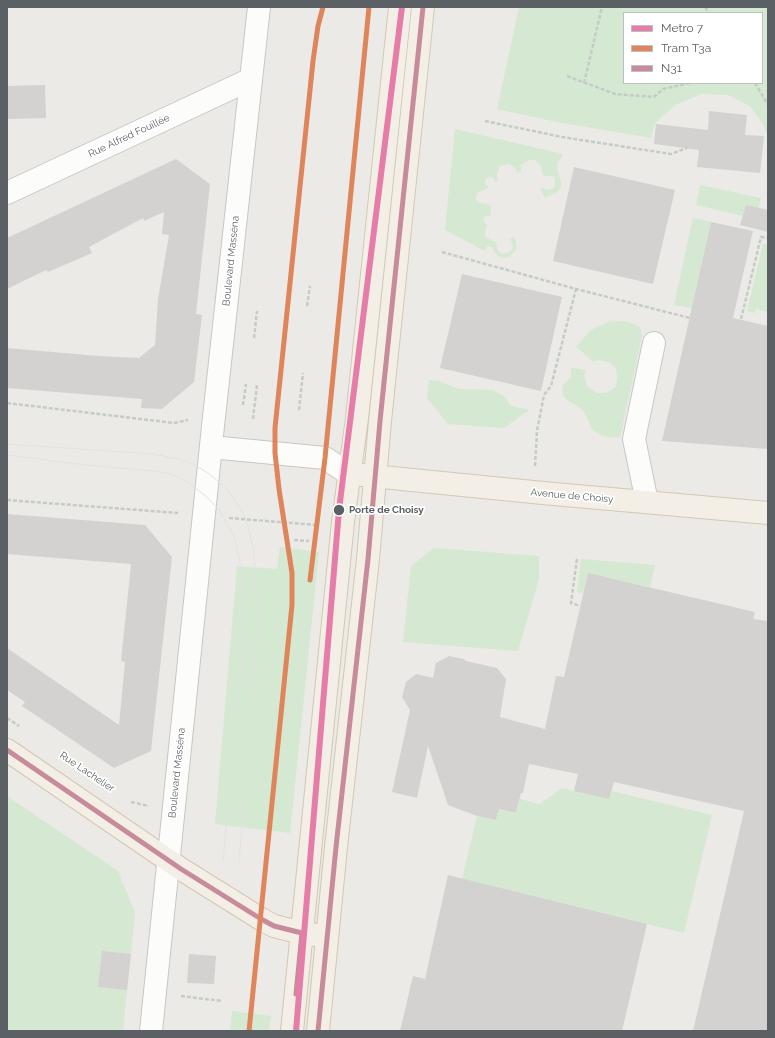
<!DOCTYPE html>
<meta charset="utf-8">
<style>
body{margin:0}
#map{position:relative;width:775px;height:1038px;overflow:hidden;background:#ebeae6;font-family:Raleway,sans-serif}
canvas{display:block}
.frame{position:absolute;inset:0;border:8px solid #5b6064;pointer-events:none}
.legend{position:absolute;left:623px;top:12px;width:140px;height:72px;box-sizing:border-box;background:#fff;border:1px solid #bdbfc1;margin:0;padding:5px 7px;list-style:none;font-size:12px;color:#5b6064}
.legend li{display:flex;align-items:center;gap:8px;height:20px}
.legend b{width:20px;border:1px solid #bdbfc1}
</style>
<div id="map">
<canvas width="775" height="1038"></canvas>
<div class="frame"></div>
<ul class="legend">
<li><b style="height:5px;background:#e67da8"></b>Metro 7</li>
<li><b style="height:5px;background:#df855b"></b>Tram T3a</li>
<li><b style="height:5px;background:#c78b9b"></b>N31</li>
</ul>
</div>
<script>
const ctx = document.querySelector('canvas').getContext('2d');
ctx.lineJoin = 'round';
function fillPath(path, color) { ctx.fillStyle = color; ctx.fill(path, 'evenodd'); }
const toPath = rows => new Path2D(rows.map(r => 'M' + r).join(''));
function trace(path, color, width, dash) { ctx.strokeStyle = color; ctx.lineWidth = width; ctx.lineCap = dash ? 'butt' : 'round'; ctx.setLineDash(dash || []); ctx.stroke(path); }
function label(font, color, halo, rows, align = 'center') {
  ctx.font = font + ' Raleway,sans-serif'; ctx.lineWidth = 3.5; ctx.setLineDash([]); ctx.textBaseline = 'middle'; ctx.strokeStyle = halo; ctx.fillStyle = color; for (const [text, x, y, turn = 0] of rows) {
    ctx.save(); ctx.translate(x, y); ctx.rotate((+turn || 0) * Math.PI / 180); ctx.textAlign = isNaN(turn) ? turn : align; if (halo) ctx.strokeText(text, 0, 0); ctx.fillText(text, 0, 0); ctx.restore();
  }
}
const green = toPath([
 [519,7,768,7,768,136,763,124,750,106,728,95,701,94,675,105,655,123,651,138,557,122,497,109],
 [624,13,762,13,762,83,624,83],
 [455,129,563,154,557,165,558,173,561,181,561,188,557,192,545,198,540,189,543,188,547,190,552,189,555,186,555,178,553,176,544,176,542,173,542,168,539,163,534,160,529,160,524,163,521,166,521,172,517,173,516,169,512,166,508,164,500,166,497,174,498,181,495,182,493,177,487,178,485,181,485,184,489,187,485,190,478,192,476,196,476,200,480,203,491,205,491,215,484,217,483,220,487,225,485,234,485,237,496,242,497,248,499,252,503,254,507,253,512,250,513,246,510,239,514,237,516,241,516,250,509,257,504,258,498,256,495,253,492,247,487,246,485,251,445,230],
 [700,185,761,198,758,211,745,208,743,216,696,205],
 [693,218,711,222,692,308,674,305],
 [763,244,768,245,768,312,756,309,755,313,747,311],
 [619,321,629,322,640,327,642,336,620,438,603,436,592,430,587,417,583,410,566,399,563,395,562,390,563,385,571,377,571,368,586,370,584,376,587,386,597,393,605,393,610,391,615,387,617,381,617,373,615,367,610,363,604,361,598,360,594,362,576,347,591,330,608,322],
 [429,380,439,381,459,389,492,390,504,396,511,406,527,409,528,411,504,428,448,424,427,398],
 [280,547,319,552,290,833,215,824,237,566,277,569],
 [434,548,539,556,539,579,518,651,403,642,411,566],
 [581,559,655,565,650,587,588,574,583,593,577,592],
 [562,788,609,799,611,791,712,815,684,933,462,879,477,816,496,820,499,809,516,813,520,799,540,804],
 [7,796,118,871,135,913,123,1031,7,1031],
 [232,1011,271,1016,269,1031,230,1031]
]);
const building = toPath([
 [45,85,46,118,7,119,7,86],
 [709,111,747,115,745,135,764,136,760,173,697,167,699,150,654,144,656,124,708,130],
 [176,159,210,184,196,314,202,315,194,382,162,409,141,408,142,399,7,388,7,348,98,356,139,358,155,345,158,299,169,235,162,234,164,212,144,221,143,218,89,247,92,253,48,272,46,270,7,289,7,238],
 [574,167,675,190,653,284,553,261],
 [746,205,768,210,768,232,740,225],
 [711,222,753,231,733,318,768,326,768,449,662,441],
 [462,274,562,297,541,391,440,368],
 [7,514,145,525,172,557,151,751,114,768,22,706,25,702,7,690,7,648,119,725,125,662,121,661,131,564,7,554],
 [588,573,755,612,753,619,768,621,768,1031,693,1031,744,811,614,782,609,799,574,791,578,774,529,764,523,793,521,793,516,813,499,809,496,820,477,816,448,805,428,746,417,798,392,792,410,710,402,697,406,682,416,674,433,678,436,663,449,656,464,659,466,661,497,668,506,679,500,717,545,729,556,676,564,677],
 [448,875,647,924,622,1031,400,1031,413,976,425,979],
 [102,951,131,954,127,990,98,987],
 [189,954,216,956,214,984,187,983]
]);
const path = toPath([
 [705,7,709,13],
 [567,76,615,94,654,97,663,89,690,83],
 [584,83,602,7],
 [755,83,768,105],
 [485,121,562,137,671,154,687,148],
 [442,252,576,289,690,318],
 [307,306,310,286],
 [741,319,761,237,768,238],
 [254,338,257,311],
 [7,403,174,423,188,420],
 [243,405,246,384],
 [299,410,303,373],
 [253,419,257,385],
 [535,466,537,431,544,395,551,386,576,289],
 [7,500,178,513],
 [229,518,317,525],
 [294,540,309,541],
 [577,559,571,603,580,606],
 [7,718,19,726],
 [131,802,149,806],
 [181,996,222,1001]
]);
const minor = toPath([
 [7,193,251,79],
 [211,447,325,458,349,474],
 [647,502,634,439,654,343],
 [151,1031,213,426,259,7]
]);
const major = toPath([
 [362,475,543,493,768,513],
 [7,750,181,869,261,919,274,926,302,933,316,935],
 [292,1031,343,522,357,418,400,7],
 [318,1031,336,847,368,559,380,421,423,7]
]);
const tram = toPath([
 [7,444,153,454,179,459,193,464,208,473,226,488,240,507,246,519,254,552,258,625,239,862],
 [7,455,86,465,153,471,170,474,184,480,206,496,219,510,234,536,242,572,243,649,223,861]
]);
const bus1 = toPath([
 [7,750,181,869,261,919,274,926,302,933,296,994],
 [318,1031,336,847,368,559,380,421,423,7]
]);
const tram1 = toPath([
 [310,580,325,458,369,7],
 [249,1031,292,605,292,573,279,489,275,453,275,428,313,61,318,26,323,7]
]);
const metro1 = toPath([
 [296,1031,339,510,402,7]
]);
const markers = [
 [339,510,6,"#5b6064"]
];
const streetNames = [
 ["Rue Alfred Fouillée",129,136,-25],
 ["Boulevard Masséna",231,261,-84],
 ["Avenue de Choisy",572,496,5],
 ["Rue Lachelier",87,772,34],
 ["Boulevard Masséna",177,773,-84]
];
const stopNames = [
 ["Porte de Choisy",349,510]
];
fillPath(green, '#d5e8d1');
fillPath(building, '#d3d2d0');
trace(minor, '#c7c7c7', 24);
trace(major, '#d3c8b3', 24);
trace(path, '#c5ccc8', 2.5, [4, 2]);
trace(minor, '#fcfcfb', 22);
trace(major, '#f3efe7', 22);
trace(tram, '#e2e2e2', 1);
trace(bus1, '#c78b9b', 5);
trace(tram1, '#df855b', 5);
trace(metro1, '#e67da8', 6);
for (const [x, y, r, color] of markers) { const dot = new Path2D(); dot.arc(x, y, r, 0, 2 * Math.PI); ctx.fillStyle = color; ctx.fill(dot); trace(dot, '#fff', 1.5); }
label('10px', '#5b6064', '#fff', streetNames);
label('bold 10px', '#5b6064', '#fff', stopNames, 'left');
</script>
